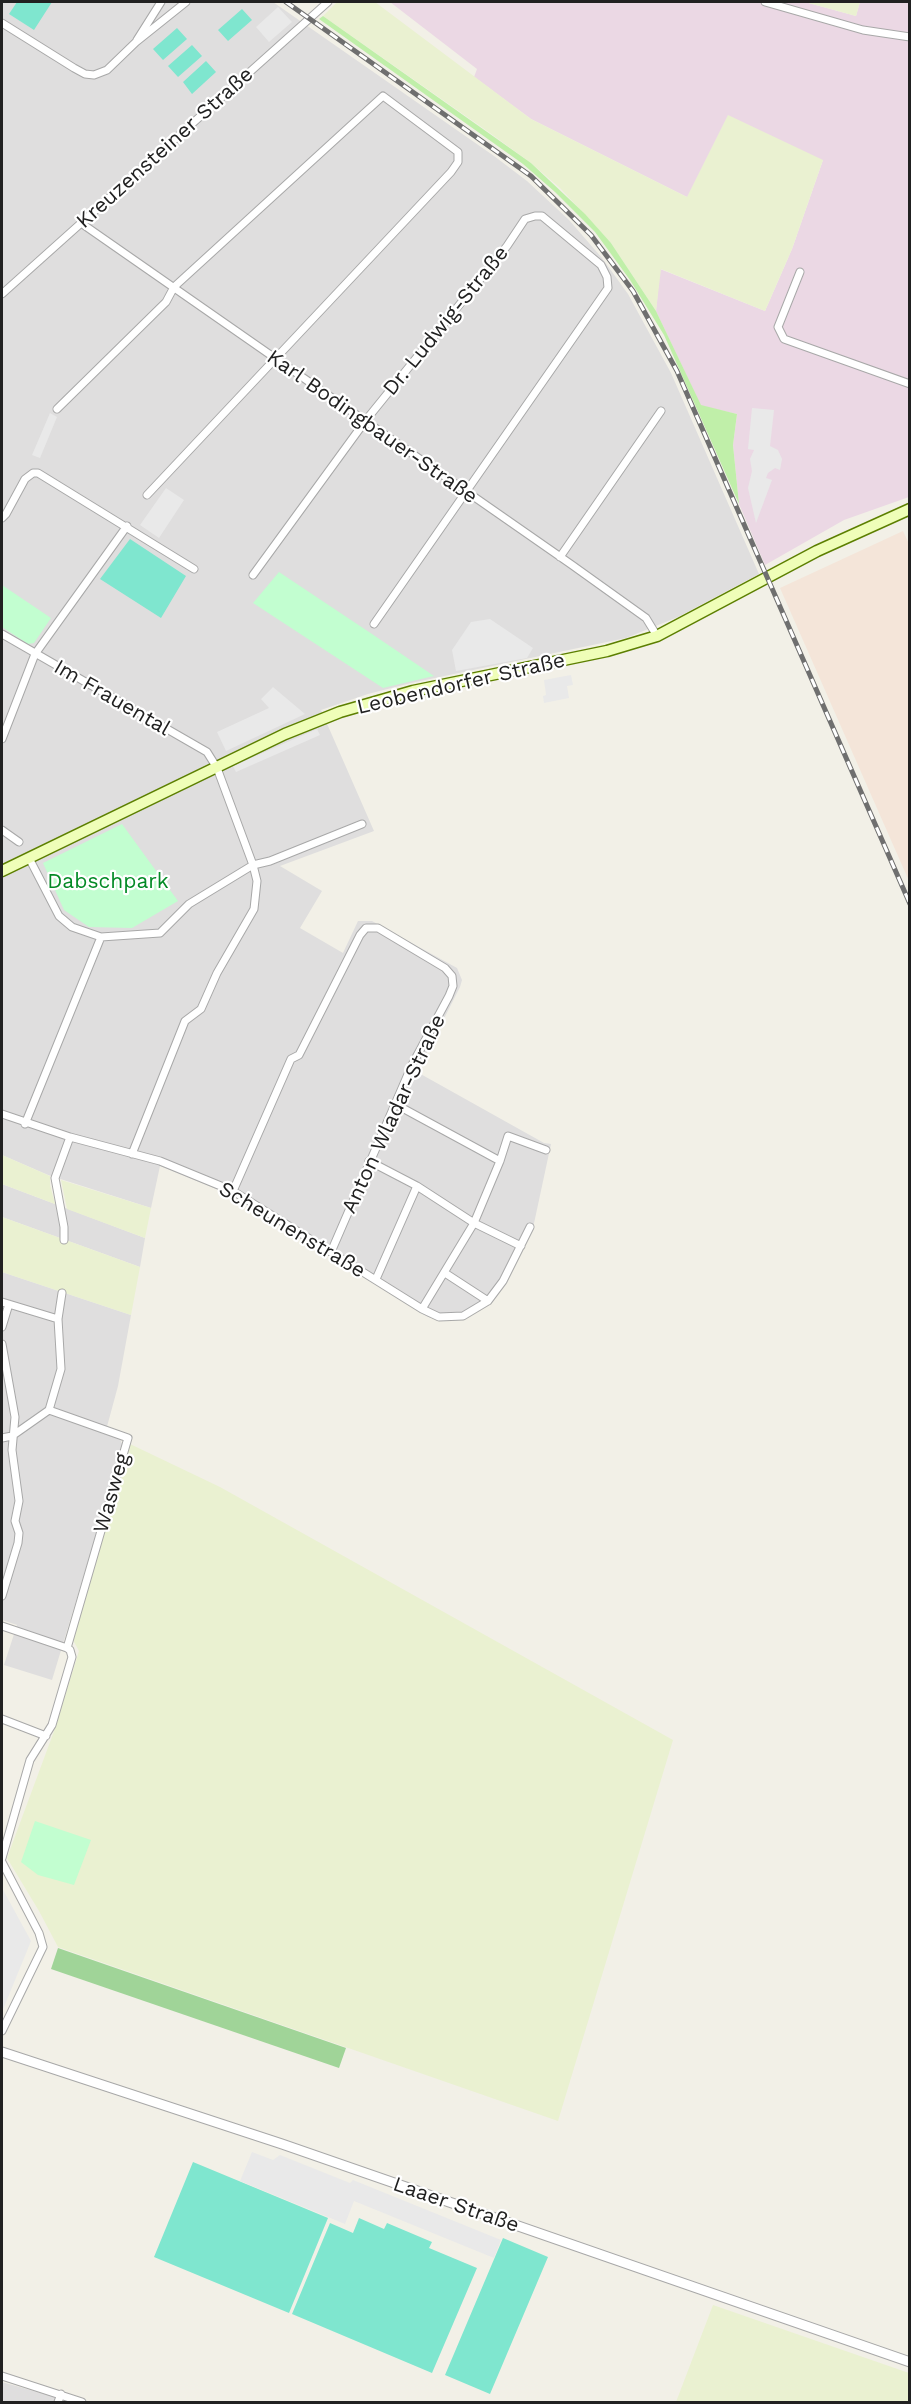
<!DOCTYPE html>
<meta charset="utf-8">
<style>
body{margin:0}
#map{position:relative;width:911px;height:2404px;overflow:hidden;background:#f2f0e7;font-family:"Work Sans",sans-serif}
canvas{display:block}
.frame{position:absolute;inset:0;border:3px solid #212121;pointer-events:none}
</style>
<div id="map">
<canvas width="911" height="2404"></canvas>
<div class="frame"></div>
</div>
<script>
const ctx = document.querySelector('canvas').getContext('2d');
ctx.lineJoin = 'round';
function fillPath(path, color) { ctx.fillStyle = color; ctx.fill(path, 'evenodd'); }
const toPath = rows => new Path2D(rows.map(r => 'M' + r).join(''));
function trace(path, color, width, dash) { ctx.strokeStyle = color; ctx.lineWidth = width; ctx.lineCap = dash ? 'butt' : 'round'; ctx.setLineDash(dash || []); ctx.stroke(path); }
function label(font, color, halo, rows, align = 'center') {
  ctx.font = font + ' "Work Sans",sans-serif'; ctx.lineWidth = 4.5; ctx.setLineDash([]); ctx.textBaseline = 'middle'; ctx.strokeStyle = halo; ctx.fillStyle = color; for (const [text, x, y, turn = 0] of rows) {
    ctx.save(); ctx.translate(x, y); ctx.rotate((+turn || 0) * Math.PI / 180); ctx.textAlign = isNaN(turn) ? turn : align; if (halo) ctx.strokeText(text, 0, 0); ctx.fillText(text, 0, 0); ctx.restore();
  }
}
const residential = toPath([
 [2,2,273,2,494,156,527,181,569,220,602,258,628,294,671,373,759,574,678,617,626,638,411,683,368,694,321,710,374,831,280,866,322,891,300,928,343,953,358,921,372,921,457,968,462,980,460,987,417,1072,544,1143,551,1144,533,1228,499,1292,479,1310,439,1320,428,1317,231,1195,160,1166,151,1208,48,1175,2,1155],
 [2,1184,145,1238,140,1267,2,1217],
 [2,1272,131,1315,118,1386,105,1434,120,1439,123,1446,52,1680,4,1665,17,1625,2,1620],
 [2,2382,55,2397,69,2402,2,2402]
]);
const industrial = toPath([
 [390,2,805,2,856,16,860,2,909,2,909,497,844,520,765,565,739,504,733,445,737,414,701,406,656,311,660,269,765,311,792,249,823,160,687,197,531,119,474,77,477,69]
]);
const military = toPath([
 [903,531,910,546,909,881,780,588]
]);
const farmland = toPath([
 [337,2,375,2,531,119,687,197,728,115,823,160,792,249,765,311,661,269,656,311,611,243,560,188,531,163,490,133,323,16],
 [805,2,860,2,856,16],
 [2,1155,50,1176,50,1185,55,1204,2,1184],
 [61,1180,151,1208,145,1238,67,1209],
 [2,1217,140,1267,131,1315,2,1272],
 [130,1444,220,1487,673,1740,558,2121,58,1947,39,1911,7,1858,53,1734,79,1651,73,1640],
 [713,2305,909,2373,909,2402,676,2402]
]);
const grass = toPath([
 [323,16,531,163,585,214,611,243,656,311,701,405,737,414,733,445,739,504,664,335,630,280,595,232,555,192,523,164,319,19]
]);
const forest = toPath([
 [58,1948,346,2048,339,2068,51,1969]
]);
const park = toPath([
 [279,572,372,634,434,676,383,688,253,603],
 [2,585,51,618,34,643,28,644,2,627],
 [122,824,178,901,132,928,89,927,64,910,43,863],
 [35,1821,91,1840,74,1885,38,1875,21,1862]
]);
const pitch = toPath([
 [17,2,52,2,34,30,9,14],
 [242,9,252,20,228,41,218,30],
 [177,28,187,39,163,60,153,49],
 [192,45,202,56,178,77,168,66],
 [206,61,216,72,192,94,183,82],
 [130,539,186,576,161,618,100,579],
 [193,2162,328,2218,289,2313,154,2257],
 [359,2218,384,2229,387,2223,432,2242,429,2248,477,2268,432,2373,292,2314,330,2223,353,2233],
 [503,2238,548,2257,490,2394,445,2375]
]);
const parking = toPath([
 [278,7,292,22,269,42,256,27],
 [752,408,774,410,770,446,778,450,782,459,780,470,775,468,768,473,766,478,772,480,756,523,748,488,752,471,750,459,754,450,748,449],
 [50,413,57,417,40,458,32,455],
 [166,488,184,500,159,538,140,525],
 [490,619,533,648,527,658,456,671,452,650,471,622],
 [571,675,573,685,567,686,569,698,544,703,543,696,546,695,544,680],
 [273,687,305,714,226,751,217,732,269,708,261,699],
 [317,729,320,735,236,772,233,766],
 [2,1888,31,1941,2,2012],
 [252,2152,273,2160,280,2155,350,2183,353,2180,501,2240,494,2258,354,2201,345,2224,240,2181]
]);
const minor = toPath([
 [765,2,863,30,910,37],
 [2,23,74,68,85,74,94,75,107,70,136,42,186,2],
 [137,40,161,2],
 [81,223,572,565,646,618,657,636],
 [800,272,778,327,784,339,910,384],
 [2,294,328,2],
 [57,409,166,302,174,287,383,96,458,152,458,162,451,172,147,495],
 [2,518,6,514,25,479,33,473,38,473,194,569],
 [560,557,661,411],
 [253,575,366,420,507,246,525,219,535,216,542,216,601,265,607,277,608,288,374,624],
 [2,634,207,752,217,768,253,865,257,881,254,909,217,973,201,1009,185,1021,132,1154],
 [2,739,35,654,127,526],
 [2,830,19,842],
 [29,858,59,916,72,927,101,937,160,933,189,904,253,865,270,861,362,824],
 [395,1104,500,1161],
 [2,1114,70,1137,160,1161,233,1191,422,1309,439,1317,463,1316,488,1301,503,1281,530,1227],
 [25,1124,101,937],
 [369,1161,417,1186,474,1223,521,1246],
 [233,1191,291,1059,299,1055,360,935,366,928,378,928,445,968,452,976,453,986,449,996,412,1065,331,1252],
 [64,1240,64,1227,55,1178,70,1137],
 [445,1273,488,1301],
 [376,1279,417,1186],
 [2,1302,58,1319],
 [422,1309,474,1223,500,1161,508,1136,546,1150],
 [2,1327,9,1304],
 [2,1344,15,1417,12,1450,19,1501,15,1521,19,1533,18,1543,2,1596],
 [49,1410,61,1369,58,1319,62,1293],
 [2,1438,12,1436,49,1410,128,1438,67,1648],
 [2,1626,67,1648,70,1650,72,1657,52,1725,30,1760,2,1858],
 [2,1719,46,1736],
 [2,1862,39,1933,43,1947,2,2031],
 [2,2376,82,2402],
 [58,2402,61,2394]
]);
const tertiary = toPath([
 [2,2052,282,2144,910,2362]
]);
const secondary = toPath([
 [2,871,285,734,340,712,413,691,607,651,657,636,817,551,910,509]
]);
const rail = toPath([
 [286,2,531,176,591,235,633,291,677,371,910,904]
]);
const streetNames = [
 ["Kreuzensteiner Straße",165,148,-42],
 ["Dr. Ludwig-Straße",446,321,-51],
 ["Karl Bodingbauer-Straße",372,427,35],
 ["Leobendorfer Straße",461,684,-13],
 ["Im Frauental",112,698,30],
 ["Anton Wladar-Straße",394,1114,-65],
 ["Scheunenstraße",292,1230,31],
 ["Wasweg",112,1493,-74],
 ["Laaer Straße",456,2205,19]
];
const parkNames = [
 ["Dabschpark",108,882]
];
fillPath(residential, '#dfdede');
fillPath(industrial, '#ebd8e4');
fillPath(military, '#f4e5d9');
fillPath(farmland, '#eaf1d1');
fillPath(grass, '#c0efa9');
fillPath(forest, '#a0d498');
fillPath(park, '#c2fed0');
fillPath(pitch, '#7fe6cf');
fillPath(parking, '#e9e9e9');
trace(minor, '#a8a8a8', 9);
trace(tertiary, '#a8a8a8', 11);
trace(secondary, '#5c7f00', 13);
trace(minor, '#fff', 7);
trace(tertiary, '#fff', 9);
trace(secondary, '#effeb8', 10);
trace(rail, '#6f6f6f', 5);
trace(rail, '#fff', 3, [9]);
label('21px', '#212121', '#fff', streetNames);
label('21px', '#038a25', '#fff', parkNames);
</script>
